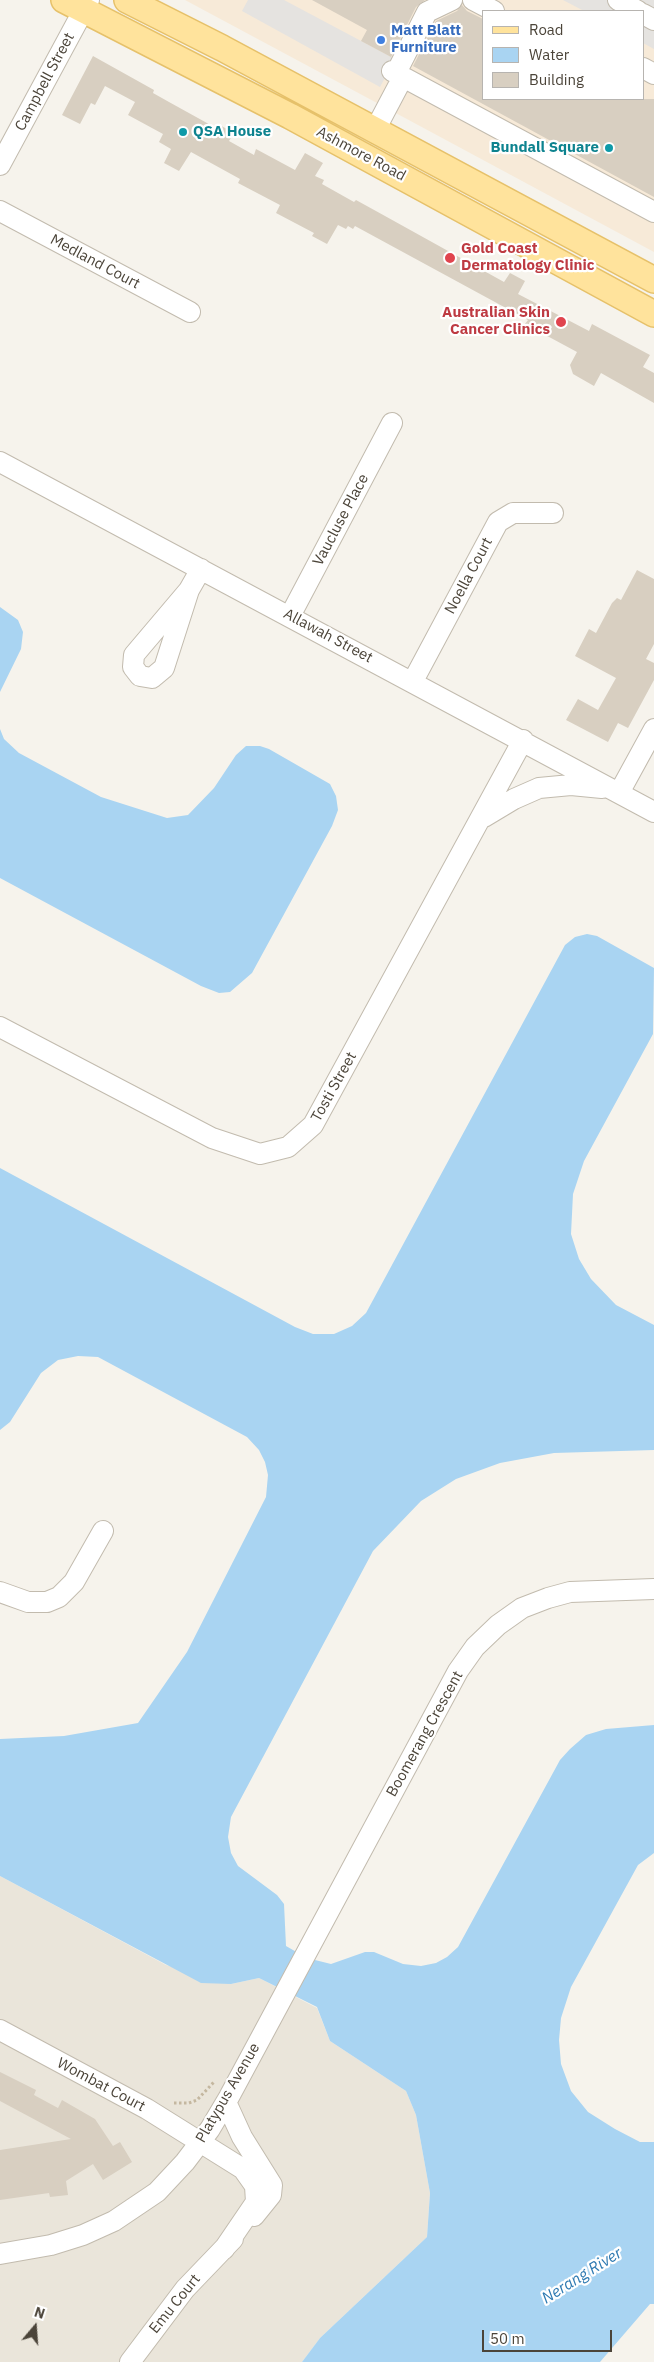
<!DOCTYPE html>
<style>
body{margin:0}
#map{position:relative;width:654px;height:2362px;overflow:hidden;background:#f6f3ec;font-family:"IBM Plex Sans",sans-serif}
canvas{display:block}
.legend{position:absolute;left:482px;top:10px;width:162px;height:90px;box-sizing:border-box;background:#fff;border:1px solid #b7b4b0;margin:0;padding:6px 9px;list-style:none;font-size:15px;color:#4b4439}
.legend li{display:flex;align-items:center;gap:10px;height:25px}
.legend b{width:25px;border:1px solid #b7b4b0}
.north{position:absolute;left:10px;top:2302px;width:50px;height:50px;-webkit-text-stroke:4px #fff;paint-order:stroke;rotate:18deg;font-size:14px;font-weight:700;line-height:20px;text-align:center;color:#4b4439}
.north::after{content:'';display:block;margin:auto;width:18px;height:22px;background:#4b4439;clip-path:polygon(50% 0,100% 100%,50% 72%,0 100%)}
.scale{position:absolute;left:482px;top:2330px;width:130px;height:22px;box-sizing:border-box;border:2px solid #4b4439;border-top:0;padding-left:6px;font-size:15px;line-height:18px;white-space:nowrap;color:#4b4439;-webkit-text-stroke:4px #fff;paint-order:stroke}
</style>
<div id="map">
<canvas width="654" height="2362"></canvas>
<ul class="legend">
<li><b style="height:6px;background:#ffe39c"></b>Road</li>
<li><b style="height:14px;background:#a9d4f2"></b>Water</li>
<li><b style="height:14px;background:#d8cfc1"></b>Building</li>
</ul>
<div class="north">N</div>
<div class="scale">50 m</div>
</div>
<script>
const ctx = document.querySelector('canvas').getContext('2d');
ctx.lineJoin = 'round';
function fillPath(path, color) { ctx.fillStyle = color; ctx.fill(path, 'evenodd'); }
const toPath = rows => new Path2D(rows.map(r => 'M' + r).join(''));
function trace(path, color, width, dash) { ctx.strokeStyle = color; ctx.lineWidth = width; ctx.lineCap = dash ? 'butt' : 'round'; ctx.setLineDash(dash || []); ctx.stroke(path); }
function label(font, color, halo, rows, align = 'center') {
  ctx.font = font + ' "IBM Plex Sans",sans-serif'; ctx.lineWidth = 4.5; ctx.setLineDash([]); ctx.textBaseline = 'middle'; ctx.strokeStyle = halo; ctx.fillStyle = color; for (const [text, x, y, turn = 0] of rows) {
    ctx.save(); ctx.translate(x, y); ctx.rotate((+turn || 0) * Math.PI / 180); ctx.textAlign = isNaN(turn) ? turn : align; if (halo) ctx.strokeText(text, 0, 0); ctx.fillText(text, 0, 0); ctx.restore();
  }
}
const residential = toPath([
 [0,1876,166,1965,231,1984,259,1978,317,2008,330,2041,406,2091,416,2115,430,2193,427,2237,320,2338,302,2362,0,2362]
]);
const commercial = toPath([
 [185,0,654,0,654,252,405,118],
 [483,11,643,11,643,99,483,99]
]);
const parking = toPath([
 [248,0,284,0,395,59,380,87,242,11],
 [563,0,654,0,654,49,643,43,643,11,584,11]
]);
const water = toPath([
 [0,607,18,620,23,632,21,649,0,692],
 [0,729,4,739,19,753,101,797,167,818,188,815,214,788,236,755,246,746,260,746,269,749,330,784,336,796,338,810,332,826,252,973,230,992,219,993,201,986,0,878],
 [587,934,597,936,654,968,653,1034,584,1161,573,1194,571,1234,579,1259,591,1279,616,1305,654,1325,654,1450,554,1453,500,1463,456,1479,421,1501,373,1551,231,1817,228,1837,231,1853,238,1866,277,1895,284,1904,286,1946,307,1958,331,1964,365,1952,374,1952,403,1964,421,1966,436,1963,447,1957,458,1947,560,1760,570,1749,586,1735,606,1729,654,1725,654,1853,638,1865,571,1987,561,2018,559,2040,561,2064,571,2091,588,2112,615,2129,640,2142,654,2142,654,2304,650,2304,600,2362,302,2362,320,2338,427,2237,430,2193,416,2115,406,2091,330,2041,317,2007,259,1978,231,1984,201,1983,0,1876,0,1739,64,1736,138,1723,187,1652,266,1497,268,1475,265,1462,259,1450,247,1437,98,1357,78,1356,58,1360,41,1373,10,1422,0,1430,0,1168,295,1327,313,1334,334,1334,352,1326,366,1313,565,945,575,937]
]);
const building = toPath([
 [312,0,425,0,416,7,391,57,361,41,367,30],
 [462,5,467,11,483,19,483,99,654,99,654,197,413,66,436,21,457,11],
 [93,56,154,90,153,93,169,102,216,128,218,124,234,133,229,141,254,155,256,149,295,170,305,153,323,163,315,176,324,180,322,184,354,202,356,200,385,216,504,282,510,273,525,281,518,294,589,331,592,324,650,355,643,367,654,373,654,403,601,373,594,386,573,374,570,365,577,352,525,324,528,320,355,226,353,229,348,226,346,229,338,225,327,244,312,236,314,233,276,213,280,205,238,183,240,179,191,152,179,171,164,163,171,149,159,142,163,134,128,115,135,102,105,86,95,105,91,103,80,124,62,115],
 [637,570,654,579,654,644,646,659,654,663,654,680,628,728,618,723,608,742,566,720,578,699,598,710,616,678,575,656,589,629,596,633,612,603,617,598,621,600],
 [0,2072,36,2090,34,2095,58,2108,62,2100,95,2119,113,2146,120,2142,132,2162,103,2180,93,2164,66,2181,68,2195,50,2197,49,2193,0,2200,0,2150,71,2139,0,2101]
]);
const path = toPath([
 [174,2103,189,2103,197,2100,214,2082]
]);
const minor = toPath([
 [473,0,494,11],
 [618,0,638,11],
 [643,14,654,20],
 [643,68,654,74],
 [396,73,427,12,452,0],
 [403,77,654,212],
 [375,130,403,77,392,71],
 [0,165,89,0],
 [0,211,190,312],
 [0,462,654,812],
 [189,590,164,668,152,678,140,676,133,667,134,655,189,590,201,569],
 [290,616,392,423],
 [413,681,498,522,513,513,553,513],
 [619,793,654,729],
 [484,817,514,799,539,788,571,785,602,788],
 [0,1027,212,1138,260,1154,288,1147,313,1125,523,740],
 [0,1592,28,1602,47,1602,59,1597,74,1582,103,1531],
 [0,2030,147,2109,243,2169,255,2186,256,2202,224,2249],
 [226,2102,242,2137,272,2185,271,2195,254,2216],
 [0,2254,51,2245,83,2235,114,2221,157,2192,185,2162,210,2129,229,2097,458,1671,475,1647,498,1625,522,1608,548,1598,570,1592,654,1589],
 [130,2362,185,2289,233,2239]
]);
const major = toPath([
 [64,0,290,116,654,314],
 [127,0,222,48,654,280]
]);
const markers = [
 [381,40,5,"#3f7fe0"],
 [183,132,5,"#0f9aa8"],
 [609,148,5,"#0f9aa8"],
 [450,258,6,"#e0444e"],
 [561,322,6,"#e0444e"]
];
const shopNames = [
 ["Matt Blatt",391,31],
 ["Furniture",391,48]
];
const streetNames = [
 ["Campbell Street",45,82,-62],
 ["Ashmore Road",361,154,28],
 ["Medland Court",95,262,28],
 ["Vaucluse Place",341,520,-62],
 ["Noella Court",469,576,-62],
 ["Allawah Street",328,636,28],
 ["Tosti Street",334,1087,-61],
 ["Boomerang Crescent",425,1734,-61],
 ["Wombat Court",101,2085,28],
 ["Platypus Avenue",228,2093,-60],
 ["Emu Court",175,2304,-51]
];
const cultureNames = [
 ["QSA House",193,132],
 ["Bundall Square",599,148,"right"]
];
const healthNames = [
 ["Gold Coast",461,249],
 ["Dermatology Clinic",461,266],
 ["Australian Skin",550,313,"right"],
 ["Cancer Clinics",550,330,"right"]
];
const waterNames = [
 ["Nerang River",582,2276,-32]
];
fillPath(residential, '#eae5da');
fillPath(commercial, '#f7ead8');
fillPath(parking, '#e5e3e0');
fillPath(water, '#a9d4f2');
fillPath(building, '#d8cfc1');
trace(minor, '#c2bbae', 22);
trace(major, '#e6c16a', 28);
trace(path, '#c4b79f', 3, [2.5, 2.5]);
trace(minor, '#fff', 20);
trace(major, '#ffe39c', 25);
for (const [x, y, r, color] of markers) { const dot = new Path2D(); dot.arc(x, y, r, 0, 2 * Math.PI); ctx.fillStyle = color; ctx.fill(dot); trace(dot, '#fff', 2); }
label('bold 15px', '#366cbe', '#fff', shopNames, 'left');
label('15px', '#4b4439', '#fff', streetNames);
label('bold 15px', '#0d838f', '#fff', cultureNames, 'left');
label('bold 15px', '#be3a42', '#fff', healthNames, 'left');
label('italic 16px', '#2e7ab2', '#fff', waterNames);
</script>
